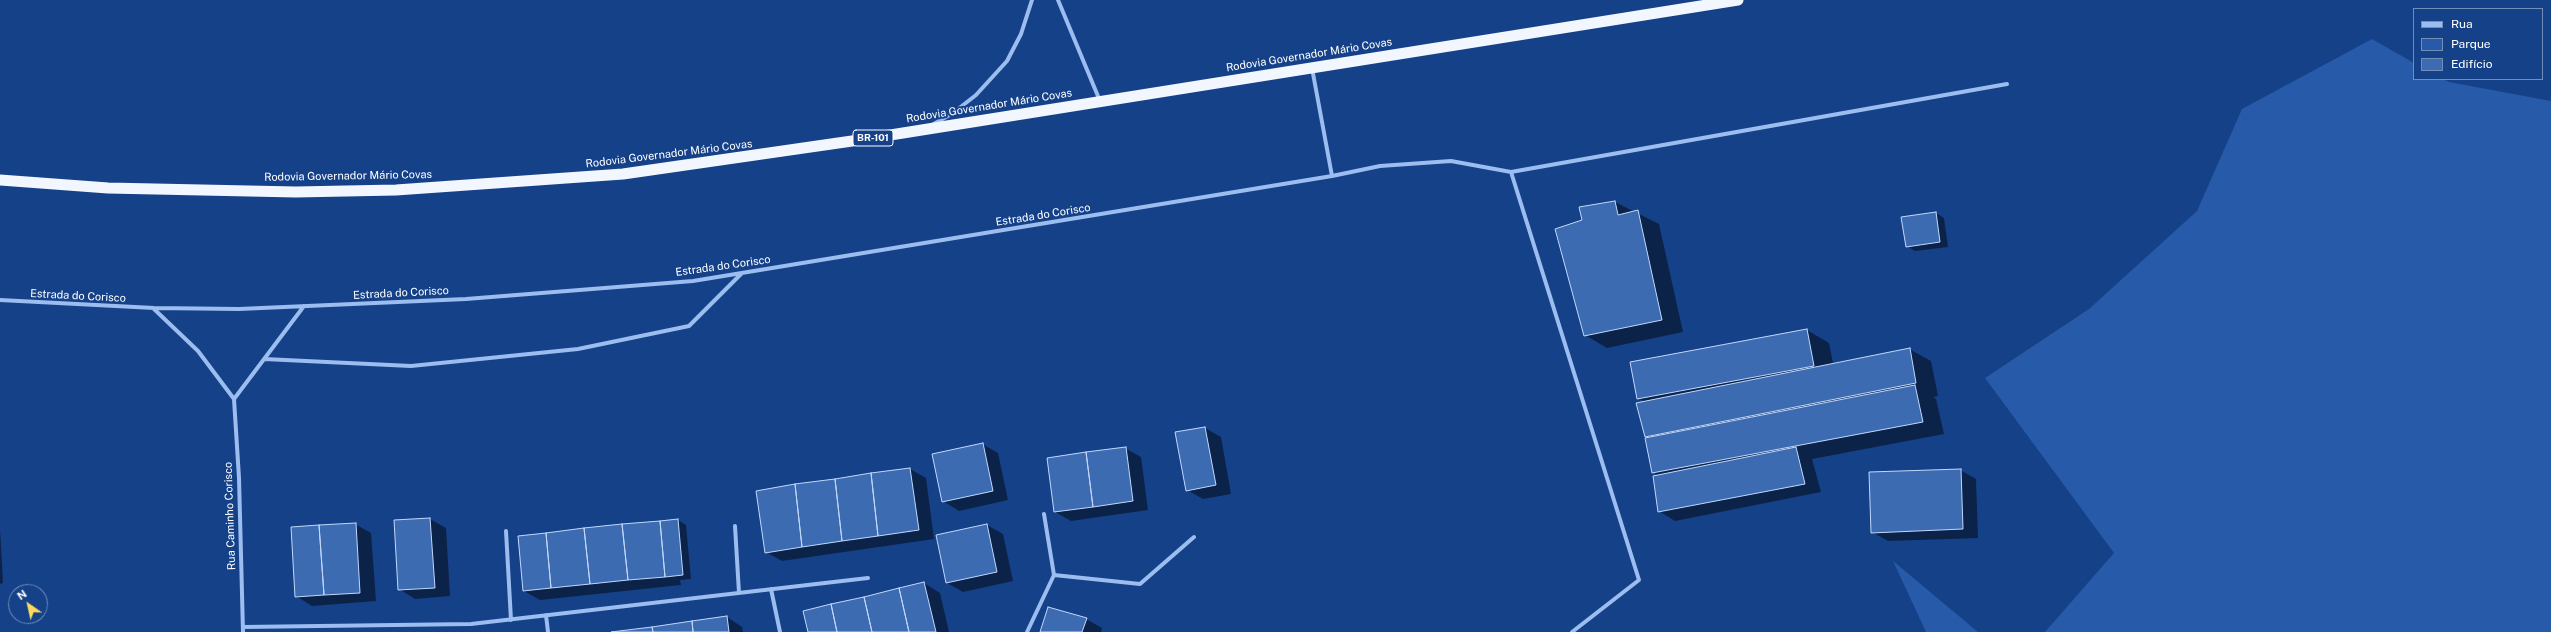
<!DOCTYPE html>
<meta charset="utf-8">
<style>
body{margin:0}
#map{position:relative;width:2551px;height:632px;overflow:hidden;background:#154189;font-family:"Public Sans",sans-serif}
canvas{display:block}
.legend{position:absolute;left:2413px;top:8px;width:130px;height:72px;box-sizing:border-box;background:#154189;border:1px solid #738db8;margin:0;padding:5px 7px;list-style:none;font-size:12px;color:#fff}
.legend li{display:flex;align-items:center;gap:8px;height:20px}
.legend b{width:20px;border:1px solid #738db8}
.north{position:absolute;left:8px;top:584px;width:40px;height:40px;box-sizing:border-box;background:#154189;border:1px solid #738db8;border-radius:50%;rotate:326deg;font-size:11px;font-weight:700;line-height:16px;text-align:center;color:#fff}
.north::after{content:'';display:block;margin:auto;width:14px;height:18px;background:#ffd95a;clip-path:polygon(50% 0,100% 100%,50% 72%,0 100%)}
</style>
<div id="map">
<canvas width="2551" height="632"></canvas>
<ul class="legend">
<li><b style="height:5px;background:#9cbdef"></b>Rua</li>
<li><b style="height:11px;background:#275aa8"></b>Parque</li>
<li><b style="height:11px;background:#3d6bb2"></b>Edifício</li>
</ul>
<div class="north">N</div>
</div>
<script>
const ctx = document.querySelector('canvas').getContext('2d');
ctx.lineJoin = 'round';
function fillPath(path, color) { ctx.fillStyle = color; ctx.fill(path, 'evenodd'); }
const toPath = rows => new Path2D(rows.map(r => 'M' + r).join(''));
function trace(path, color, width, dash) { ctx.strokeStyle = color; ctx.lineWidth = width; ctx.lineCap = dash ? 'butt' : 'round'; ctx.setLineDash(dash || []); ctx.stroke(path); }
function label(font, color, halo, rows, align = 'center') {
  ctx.font = font + ' "Public Sans",sans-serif'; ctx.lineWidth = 4; ctx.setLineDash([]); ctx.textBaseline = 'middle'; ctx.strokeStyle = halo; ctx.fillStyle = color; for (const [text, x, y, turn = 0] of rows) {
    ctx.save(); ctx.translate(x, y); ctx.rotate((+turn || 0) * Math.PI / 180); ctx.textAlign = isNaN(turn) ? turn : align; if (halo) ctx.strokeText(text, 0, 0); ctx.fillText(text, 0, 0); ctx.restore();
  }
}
const green = toPath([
 [2372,39,2414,63,2414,79,2443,79,2449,82,2551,101,2551,632,2045,632,2114,553,1985,378,2089,309,2197,211,2242,109],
 [1893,561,1978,632,1926,632]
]);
const shadow = toPath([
 [1615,202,1659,224,1683,332,1607,348,1585,335],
 [1936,213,1944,218,1948,247,1915,251,1907,246],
 [1807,330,1829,343,1833,363,1909,349,1931,361,1938,396,1933,397,1936,399,1944,434,1812,459,1821,492,1675,521,1659,511,1659,476,1653,472,1650,438,1645,436,1645,402,1638,398],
 [1205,428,1221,437,1231,494,1203,499,1187,490],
 [982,444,998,453,1008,500,959,511,943,501],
 [1125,448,1141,457,1148,510,1071,521,1055,512],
 [910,469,926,478,934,539,782,561,766,552],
 [1960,470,1976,479,1978,538,1888,541,1872,532],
 [430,519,446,528,450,596,415,599,399,589,395,521],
 [678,520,686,525,691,579,680,580,681,585,540,600,524,591,519,537],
 [355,524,371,533,376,601,312,606,296,596],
 [987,525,1003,534,1013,581,963,592,947,583],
 [0,529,3,583,0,584],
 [924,583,940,593,949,632,809,632],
 [727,617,742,627,743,632,617,632],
 [1086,619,1102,628,1101,632,1041,632]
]);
const building = toPath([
 [1615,201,1618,215,1638,210,1662,320,1584,336,1555,229,1582,220,1579,207,1615,201],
 [1936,212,1940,242,1906,247,1901,217,1936,212],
 [1807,329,1814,366,1637,399,1630,362,1807,329],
 [1910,348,1916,383,1645,437,1636,403,1910,348],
 [1915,385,1923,422,1652,473,1645,438,1915,385],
 [1205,427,1216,485,1186,491,1175,432,1205,427],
 [983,443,993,491,942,502,932,454,983,443],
 [1126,447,1133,501,1093,507,1086,452,1126,447],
 [1796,447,1805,484,1658,512,1653,476,1796,447],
 [1086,452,1093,507,1054,512,1047,458,1086,452],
 [910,468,919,530,878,536,871,473,910,468],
 [1961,469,1963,529,1871,533,1869,472,1961,469],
 [871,473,878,536,842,541,835,479,871,473],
 [835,479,842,541,802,547,795,484,835,479],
 [795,484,802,547,765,553,756,491,795,484],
 [430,518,435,588,398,590,394,520,430,518],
 [678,519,683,575,665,577,660,521,678,519],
 [660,521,665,577,628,580,622,524,660,521],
 [356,523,360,593,324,595,319,525,356,523],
 [622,524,628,580,590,584,584,528,622,524],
 [987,524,997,572,946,583,936,535,987,524],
 [319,525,324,595,295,597,291,527,319,525],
 [584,528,590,584,551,588,546,533,584,528],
 [546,533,551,588,523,591,518,536,546,533],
 [924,582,936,632,909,632,899,588,924,582],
 [899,588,909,632,872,632,864,597,899,588],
 [864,597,872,632,837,632,831,604,864,597],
 [831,604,837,632,808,632,803,611,831,604],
 [1048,607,1087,618,1082,632,1040,632,1048,607],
 [727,616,729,632,693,632,692,621,727,616],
 [692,621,693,632,653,632,652,627,692,621],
 [652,627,653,632,611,632,652,627]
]);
const minor = toPath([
 [1058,0,1100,101],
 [932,125,953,113,976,95,1007,61,1021,34,1032,0],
 [1511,172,1639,580,1572,632],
 [1332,176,1380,166,1451,161,1511,172,2007,84],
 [0,300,154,308,239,309,466,299,693,281,1332,176,1312,68],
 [154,309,198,351,234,399,239,478,243,632],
 [264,359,411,366,578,349,689,326,742,273],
 [234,399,304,306],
 [735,526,739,593],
 [506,531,511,620],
 [1054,575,1140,584,1194,537],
 [771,589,780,632],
 [546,615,548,632],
 [243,627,471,624,868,578],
 [1027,632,1054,575,1044,514]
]);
const trunk = toPath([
 [0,180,108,188,296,192,396,190,623,174,859,140,1738,0]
]);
const shields = [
 [873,138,40]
];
const shieldNames = [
 ["BR-101",873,138]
];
const streetNames = [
 ["Rodovia Governador Mário Covas",1309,55,-9],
 ["Rodovia Governador Mário Covas",989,106,-9],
 ["Rodovia Governador Mário Covas",669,154,-7],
 ["Rodovia Governador Mário Covas",348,176,-1],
 ["Estrada do Corisco",1043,215,-9],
 ["Estrada do Corisco",723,266,-8],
 ["Estrada do Corisco",401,293,-3],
 ["Estrada do Corisco",78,296,3],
 ["Rua Caminho Corisco",230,516,-92]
];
fillPath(green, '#275aa8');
fillPath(shadow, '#0007');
fillPath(building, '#3d6bb2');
trace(building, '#c2d8fb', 1);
trace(minor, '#9cbdef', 4);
trace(trunk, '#f2f6ff', 11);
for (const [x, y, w] of shields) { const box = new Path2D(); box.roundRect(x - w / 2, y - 8, w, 16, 3); ctx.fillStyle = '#154189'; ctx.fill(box); trace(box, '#fff', 1); }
label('bold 10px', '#fff', null, shieldNames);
label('11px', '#fff', '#154189', streetNames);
</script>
